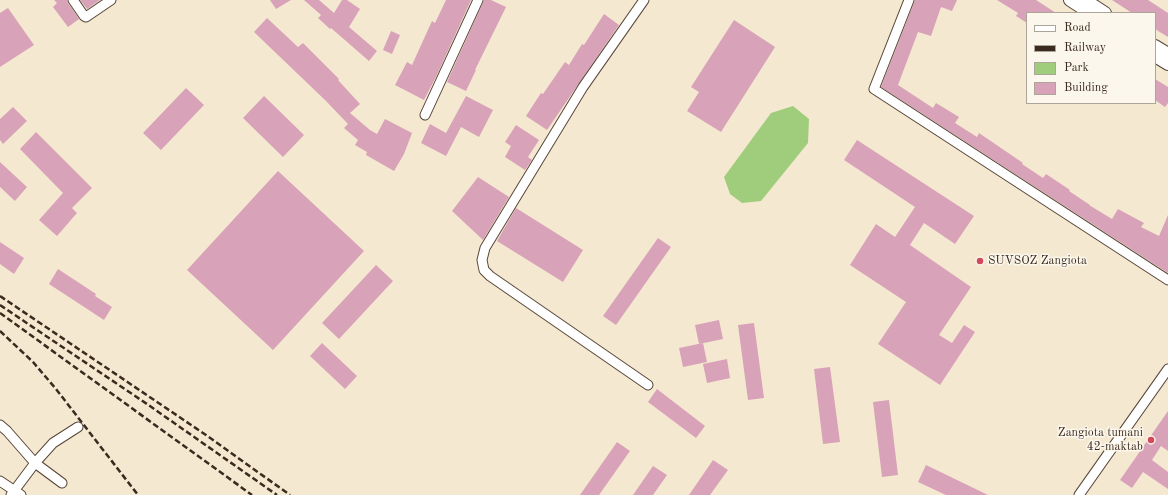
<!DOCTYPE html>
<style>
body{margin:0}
#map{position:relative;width:1168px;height:495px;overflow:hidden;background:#f5e8d1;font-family:"Old Standard TT",serif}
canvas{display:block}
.legend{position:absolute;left:1026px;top:12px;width:130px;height:92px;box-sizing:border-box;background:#fbf7ec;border:1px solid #aea59a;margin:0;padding:5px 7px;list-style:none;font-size:12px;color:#3b2a1e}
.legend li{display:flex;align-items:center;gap:8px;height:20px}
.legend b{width:20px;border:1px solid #aea59a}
</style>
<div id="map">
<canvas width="1168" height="495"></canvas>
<ul class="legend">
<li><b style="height:5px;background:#fff"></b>Road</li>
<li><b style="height:5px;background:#3b2a1e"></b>Railway</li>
<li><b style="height:11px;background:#9fcd7b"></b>Park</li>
<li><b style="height:11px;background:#d8a2b8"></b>Building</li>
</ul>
</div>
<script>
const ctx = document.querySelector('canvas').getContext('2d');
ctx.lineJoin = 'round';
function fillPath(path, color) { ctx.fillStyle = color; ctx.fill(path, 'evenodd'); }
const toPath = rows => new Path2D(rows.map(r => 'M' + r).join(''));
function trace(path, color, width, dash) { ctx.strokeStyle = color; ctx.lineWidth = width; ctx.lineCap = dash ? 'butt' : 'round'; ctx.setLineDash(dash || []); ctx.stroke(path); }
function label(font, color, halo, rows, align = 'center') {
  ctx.font = font + ' "Old Standard TT",serif'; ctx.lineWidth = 3; ctx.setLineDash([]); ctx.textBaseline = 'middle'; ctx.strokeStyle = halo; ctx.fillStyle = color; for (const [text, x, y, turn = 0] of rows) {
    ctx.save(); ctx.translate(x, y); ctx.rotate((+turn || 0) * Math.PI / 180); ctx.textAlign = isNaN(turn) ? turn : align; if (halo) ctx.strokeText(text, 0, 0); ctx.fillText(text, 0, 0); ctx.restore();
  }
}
const green = toPath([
 [793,106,809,119,808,143,761,201,742,203,730,194,724,177,771,113]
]);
const building = toPath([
 [54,0,67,0,68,3,79,19,68,27,53,7,57,3],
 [80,0,100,0,87,9],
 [270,0,291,0,276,9],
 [304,0,319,0,334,13,342,0,347,0,360,9,349,27,377,51,369,61,331,28,330,29,318,18,321,15],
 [446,0,471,0,436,77,424,100,395,85,407,62,412,65,432,21,435,23],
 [484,0,491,0,506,7,475,70,476,70,466,91,447,82],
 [915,0,957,0,952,11,941,7,931,36,918,32,898,85,933,108,936,103,959,117,955,123,977,137,979,133,1023,163,1022,164,1043,178,1046,174,1070,190,1069,191,1090,205,1089,205,1112,219,1118,209,1144,223,1141,227,1159,236,1168,215,1168,273,881,87],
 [997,0,1036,0,1056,13,1027,13,1027,23,1016,16,1018,13],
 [1112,0,1148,0,1168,13,1168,37,1155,29,1155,13,1132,13],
 [8,8,34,45,0,67,0,13],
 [604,14,619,25,547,130,526,116,541,93,543,94,565,62,569,65,582,44,584,45],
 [267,18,298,47,303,43,339,79,338,80,360,104,350,113,370,130,377,134,385,119,412,133,404,154,394,171,366,155,367,152,355,145,358,140,344,128,348,124,326,101,254,32],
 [734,20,775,47,721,132,687,111,699,92,691,87],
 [391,31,400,35,392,54,383,50],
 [1155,79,1168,87,1168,103,1165,107,1155,100],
 [186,88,204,105,161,150,143,133],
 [264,96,304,135,283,157,243,118],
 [466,96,493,110,479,137,461,127,446,156,421,143,430,124,446,133],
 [13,107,27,121,3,144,0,140,0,119],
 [516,125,539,140,528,157,532,160,525,170,505,157,511,146,505,142],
 [36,132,92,188,72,208,77,213,57,236,39,220,63,193,20,149],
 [857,140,974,216,955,244,924,223,910,245,971,287,939,335,952,343,964,325,975,332,940,385,878,344,906,302,850,265,876,224,895,237,915,207,844,160],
 [0,162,27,187,15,201,0,187],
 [278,171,364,251,273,350,187,270],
 [478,177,509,197,483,240,452,211],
 [516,208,583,250,563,282,497,241],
 [658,238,671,247,616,325,603,316],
 [0,242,24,258,14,274,0,264],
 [376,265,393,281,339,339,322,323],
 [58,269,96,294,95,296,112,307,104,320,49,284],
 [719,320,723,339,699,344,695,325],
 [754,323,764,398,748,400,738,325],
 [322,343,357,376,345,389,310,356],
 [703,343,707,362,683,367,679,348],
 [727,359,730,378,707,383,703,364],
 [830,367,840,442,823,444,814,369],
 [657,389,705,426,696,438,648,402],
 [889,400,898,475,882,477,873,402],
 [1168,411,1168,451,1161,446,1152,460,1168,472,1168,489,1143,472,1132,488,1120,480],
 [617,442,630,451,599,495,580,495],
 [713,460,728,470,710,495,689,495],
 [926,465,988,495,946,495,918,482],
 [653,466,667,475,653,495,633,495]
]);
const minor = toPath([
 [73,0,84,16,86,17,111,0],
 [644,0,583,87,485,248,482,260,484,270,490,276,648,385],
 [909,0,874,89,1168,280],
 [425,115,478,0],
 [0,425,7,431,35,463,62,483],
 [0,481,21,495],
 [11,495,35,463,53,443,78,427],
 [1079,495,1168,369]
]);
const major = toPath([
 [1070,0,1090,13],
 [1085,0,1105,13],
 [1155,46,1168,54],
 [1155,56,1168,64]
]);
const rail = toPath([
 [0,296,206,435,290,495],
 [0,305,147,404,277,495],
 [0,313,252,495],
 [0,331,33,362,56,389,138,495]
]);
const markers = [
 [980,261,4,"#d1495b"],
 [1151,440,4,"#d1495b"]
];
const poiNames = [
 ["SUVSOZ Zangiota",988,261],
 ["Zangiota tumani",1143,433,"right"],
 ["42-maktab",1143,447,"right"]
];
fillPath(green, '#9fcd7b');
fillPath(building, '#d8a2b8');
trace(minor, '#574639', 11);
trace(major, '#574639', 14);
trace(minor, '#fff', 9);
trace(major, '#fff', 12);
trace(rail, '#3b2a1e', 2.5, [6, 3]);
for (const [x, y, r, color] of markers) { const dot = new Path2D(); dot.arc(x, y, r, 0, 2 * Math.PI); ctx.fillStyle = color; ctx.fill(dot); trace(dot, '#fbf7ec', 1.5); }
label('12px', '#3b2a1e', '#fbf7ec', poiNames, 'left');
</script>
